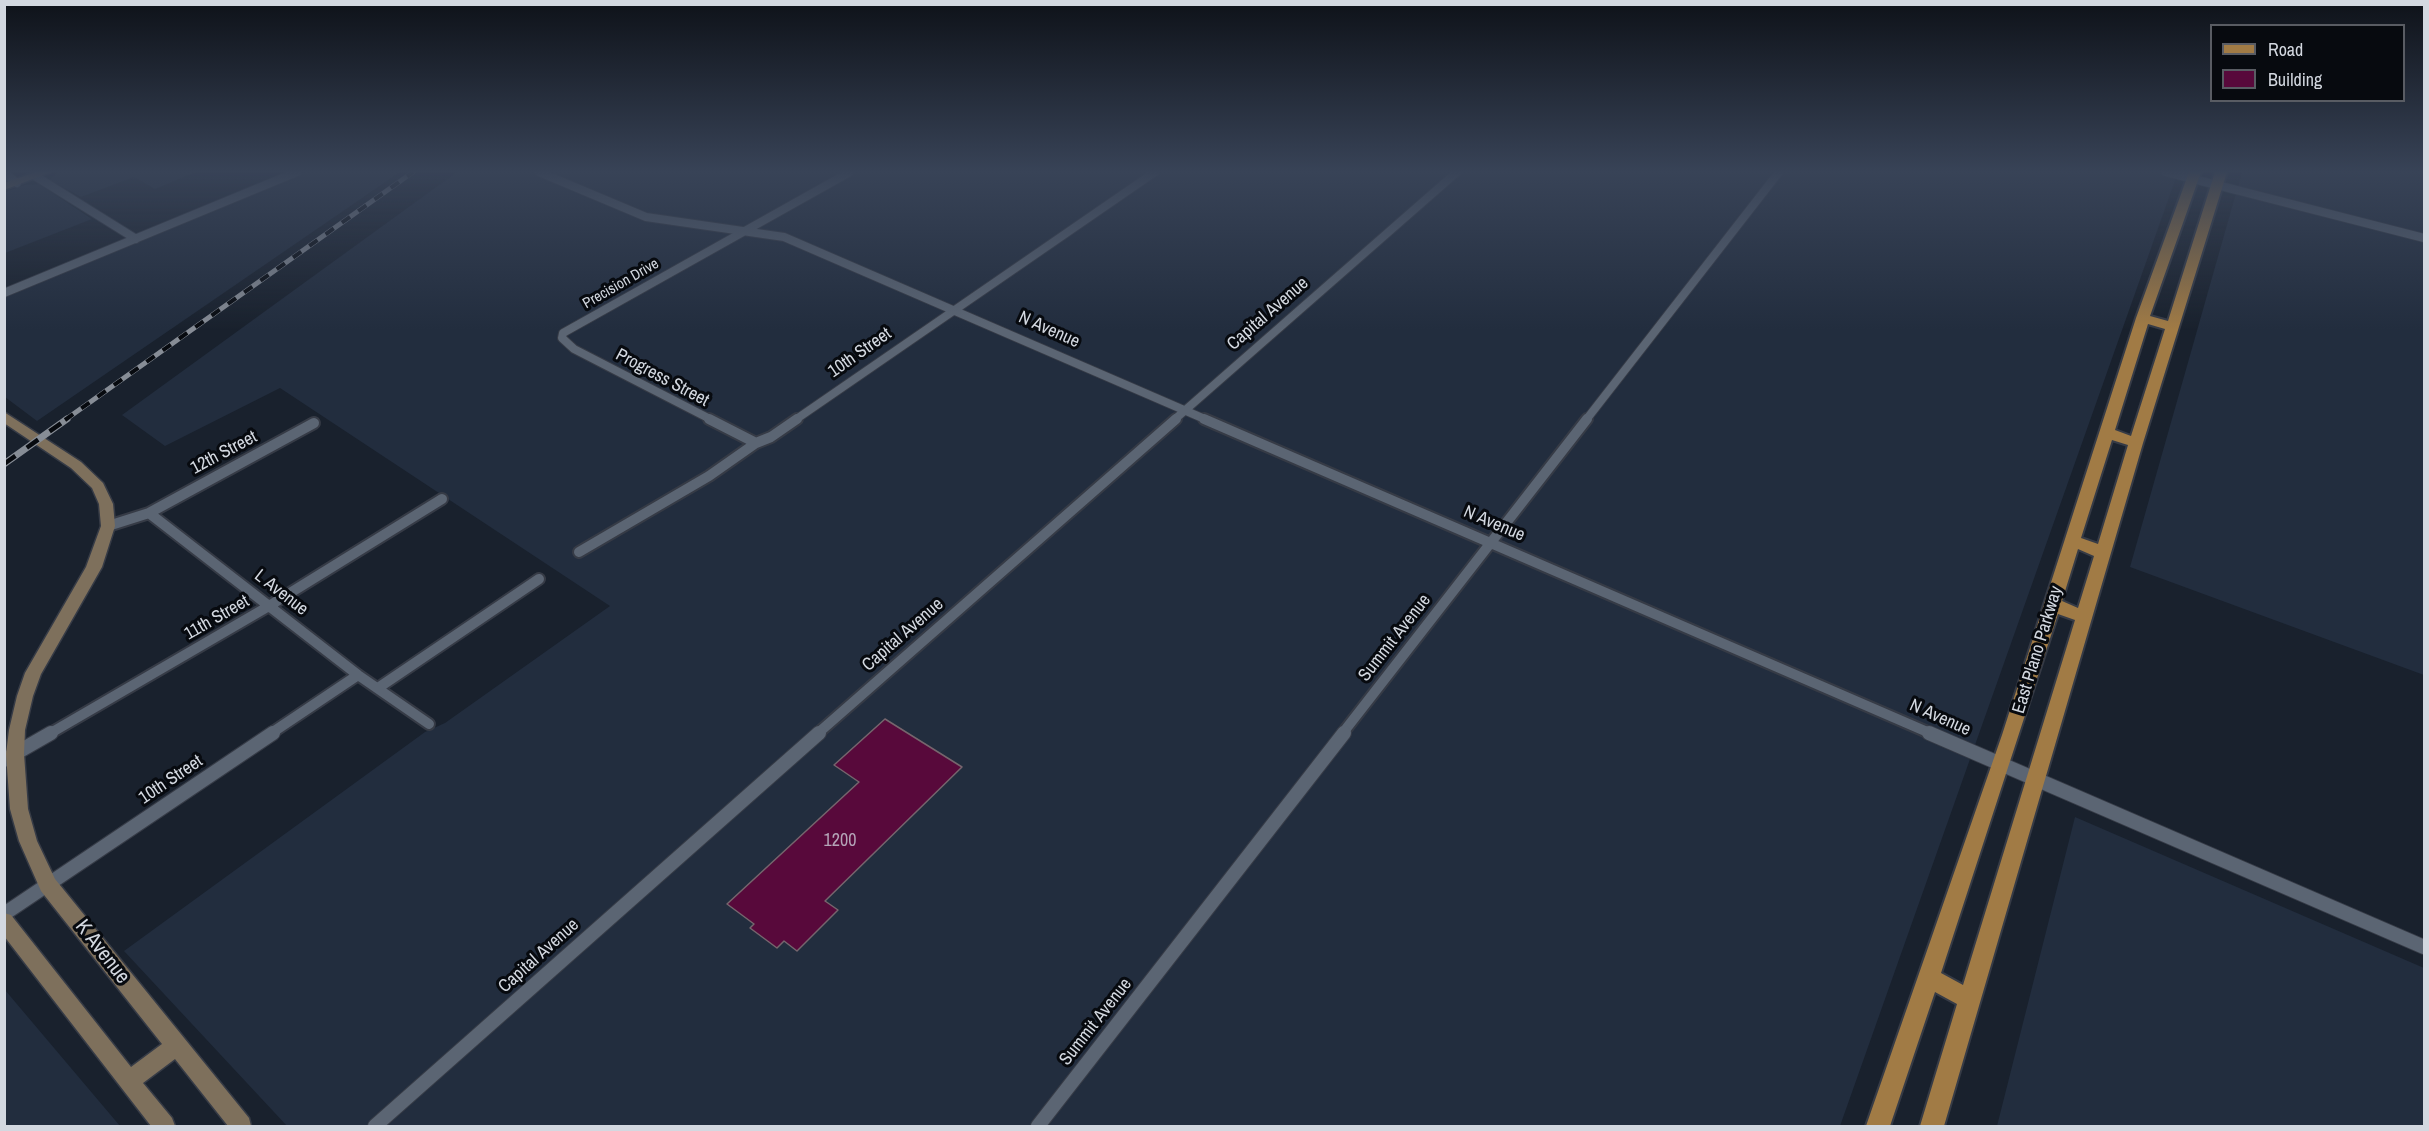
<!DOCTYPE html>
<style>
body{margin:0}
#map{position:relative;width:2429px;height:1131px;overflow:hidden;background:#19212d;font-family:"Archivo Narrow",sans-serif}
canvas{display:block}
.frame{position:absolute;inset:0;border:6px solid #d3d8e0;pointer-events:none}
.legend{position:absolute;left:2210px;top:24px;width:195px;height:78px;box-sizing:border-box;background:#070a0f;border:2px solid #595c63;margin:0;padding:8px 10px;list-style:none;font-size:18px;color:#d3d8e0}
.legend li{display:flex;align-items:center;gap:12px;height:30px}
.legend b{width:30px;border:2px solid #595c63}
</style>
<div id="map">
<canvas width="2429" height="1131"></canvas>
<div class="frame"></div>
<ul class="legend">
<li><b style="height:8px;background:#a17b45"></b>Road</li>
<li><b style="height:16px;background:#58093b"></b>Building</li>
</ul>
</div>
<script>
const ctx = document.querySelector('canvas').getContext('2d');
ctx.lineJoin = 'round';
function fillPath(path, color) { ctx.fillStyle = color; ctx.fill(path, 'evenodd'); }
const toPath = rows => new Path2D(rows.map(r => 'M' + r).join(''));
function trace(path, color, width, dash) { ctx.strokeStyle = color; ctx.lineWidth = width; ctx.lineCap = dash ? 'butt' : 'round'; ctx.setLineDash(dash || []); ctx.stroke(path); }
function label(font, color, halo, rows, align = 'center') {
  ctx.font = font + ' "Archivo Narrow",sans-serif'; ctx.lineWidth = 6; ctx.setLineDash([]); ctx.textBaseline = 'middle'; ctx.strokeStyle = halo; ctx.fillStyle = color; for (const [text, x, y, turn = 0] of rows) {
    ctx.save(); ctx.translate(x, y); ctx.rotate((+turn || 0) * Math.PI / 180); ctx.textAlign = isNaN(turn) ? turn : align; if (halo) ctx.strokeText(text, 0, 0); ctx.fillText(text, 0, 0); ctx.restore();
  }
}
const built = toPath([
 [58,172,196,172,155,189,134,177,81,197,49,180],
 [304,172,400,172,37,421,5,397,5,296],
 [457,172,2178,172,1840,1126,287,1126,124,951,425,732,445,723,610,606,280,388,165,446,122,415],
 [2242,172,2424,172,2424,675,2130,567],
 [39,184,92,219,5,253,5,192,24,185],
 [2075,817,2424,968,2424,1126,1997,1126],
 [5,990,120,1126,5,1126]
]);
const building = toPath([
 [885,719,962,767,825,901,838,910,797,951,784,941,777,948,750,928,754,924,727,904,859,782,834,765,885,719]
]);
const minorFar2 = toPath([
 [539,172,646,217,784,237,1207,420],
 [2166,172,2424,238],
 [4,173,17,183],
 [35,176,136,239],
 [4,293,297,172],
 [712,420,574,349,562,338,563,333,850,172],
 [795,420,1155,172],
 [1174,420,1457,172],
 [1586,420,1779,172]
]);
const minorFar1 = toPath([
 [709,419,756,443],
 [1204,419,1932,734],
 [149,513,314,423],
 [108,526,149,513,358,675,429,724],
 [579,552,709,476,756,443,771,437,797,419],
 [378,688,539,579],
 [49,734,269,606,442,499],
 [270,734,358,675],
 [817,734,1176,419],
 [1342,734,1587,419]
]);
const minor = toPath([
 [1929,733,2424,947],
 [4,760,51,733],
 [4,914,273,733],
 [375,1126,819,733],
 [1038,1126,1344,733]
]);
const secondary = toPath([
 [36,172,51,172,4,190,4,183,36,172],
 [4,412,81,462,103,483,113,504,115,526,102,567,41,674,33,696,25,730,24,754,28,809,37,841,55,879,249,1118,251,1126,228,1126,175,1059,143,1083,172,1118,175,1126,151,1126,4,936,4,913,11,915,131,1067,162,1044,41,891,19,841,10,809,6,754,9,730,17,696,25,673,86,567,101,526,99,504,92,488,71,468,4,423,4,412]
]);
const primary = toPath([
 [2189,172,2201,172,2150,316,2168,321,2215,172,2227,172,2143,443,1944,1126,1920,1126,1957,1004,1935,992,1890,1126,1866,1126,2002,735,2136,318,2189,172],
 [2148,324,2165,329,2131,436,2115,430,2148,324],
 [2112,440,2128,445,2098,544,2081,538,2112,440],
 [2078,549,2094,556,2078,608,2062,601,2078,549],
 [2058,614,2075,620,1963,985,1941,973,2058,614]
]);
const railFar1 = toPath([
 [65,420,413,172]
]);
const rail = toPath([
 [4,464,67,419]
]);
const farStreetnames = [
 ["Precision Drive",621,284,-30]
];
const streetNames = [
 ["Capital Avenue",1268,314,-41],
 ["N Avenue",1049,330,24],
 ["10th Street",860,353,-35],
 ["Progress Street",662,378,28],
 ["12th Street",224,453,-28],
 ["N Avenue",1494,524,23],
 ["L Avenue",281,593,38],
 ["11th Street",217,618,-30],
 ["Capital Avenue",903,635,-41],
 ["Summit Avenue",1395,638,-52],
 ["East Plano Parkway",2038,650,-73],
 ["N Avenue",1940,718,24],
 ["10th Street",171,780,-34],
 ["Capital Avenue",539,956,-42],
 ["Summit Avenue",1096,1022,-52]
];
const nearNumbernames = [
 ["1200",840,841]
];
const nearStreetnames = [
 ["K Avenue",102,952,52]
];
fillPath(built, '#222d3e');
fillPath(building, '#58093b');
trace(building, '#76656d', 1.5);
trace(minorFar2, '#363b46', 10);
trace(minorFar1, '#363b46', 14);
trace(minor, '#363b46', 16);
trace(secondary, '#363b46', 3);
trace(primary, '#363b46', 4);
trace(minorFar2, '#5b6573', 8);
trace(minorFar1, '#5b6573', 10);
trace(minor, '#5b6573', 14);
fillPath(secondary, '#7e705c');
fillPath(primary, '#a17b45');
trace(railFar1, '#878d96', 5);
trace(rail, '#878d96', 7);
trace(railFar1, '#070a0f', 4, [10]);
trace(rail, '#070a0f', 4.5, [14]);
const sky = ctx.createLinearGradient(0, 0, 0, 330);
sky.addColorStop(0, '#0e1219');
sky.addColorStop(0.52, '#384357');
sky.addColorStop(1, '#38435700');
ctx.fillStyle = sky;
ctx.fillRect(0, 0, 2429, 330);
label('15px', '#d3d8e0', '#070a0f', farStreetnames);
label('18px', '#d3d8e0', '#070a0f', streetNames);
label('18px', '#b4a4b7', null, nearNumbernames);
label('21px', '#d3d8e0', '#070a0f', nearStreetnames);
</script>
